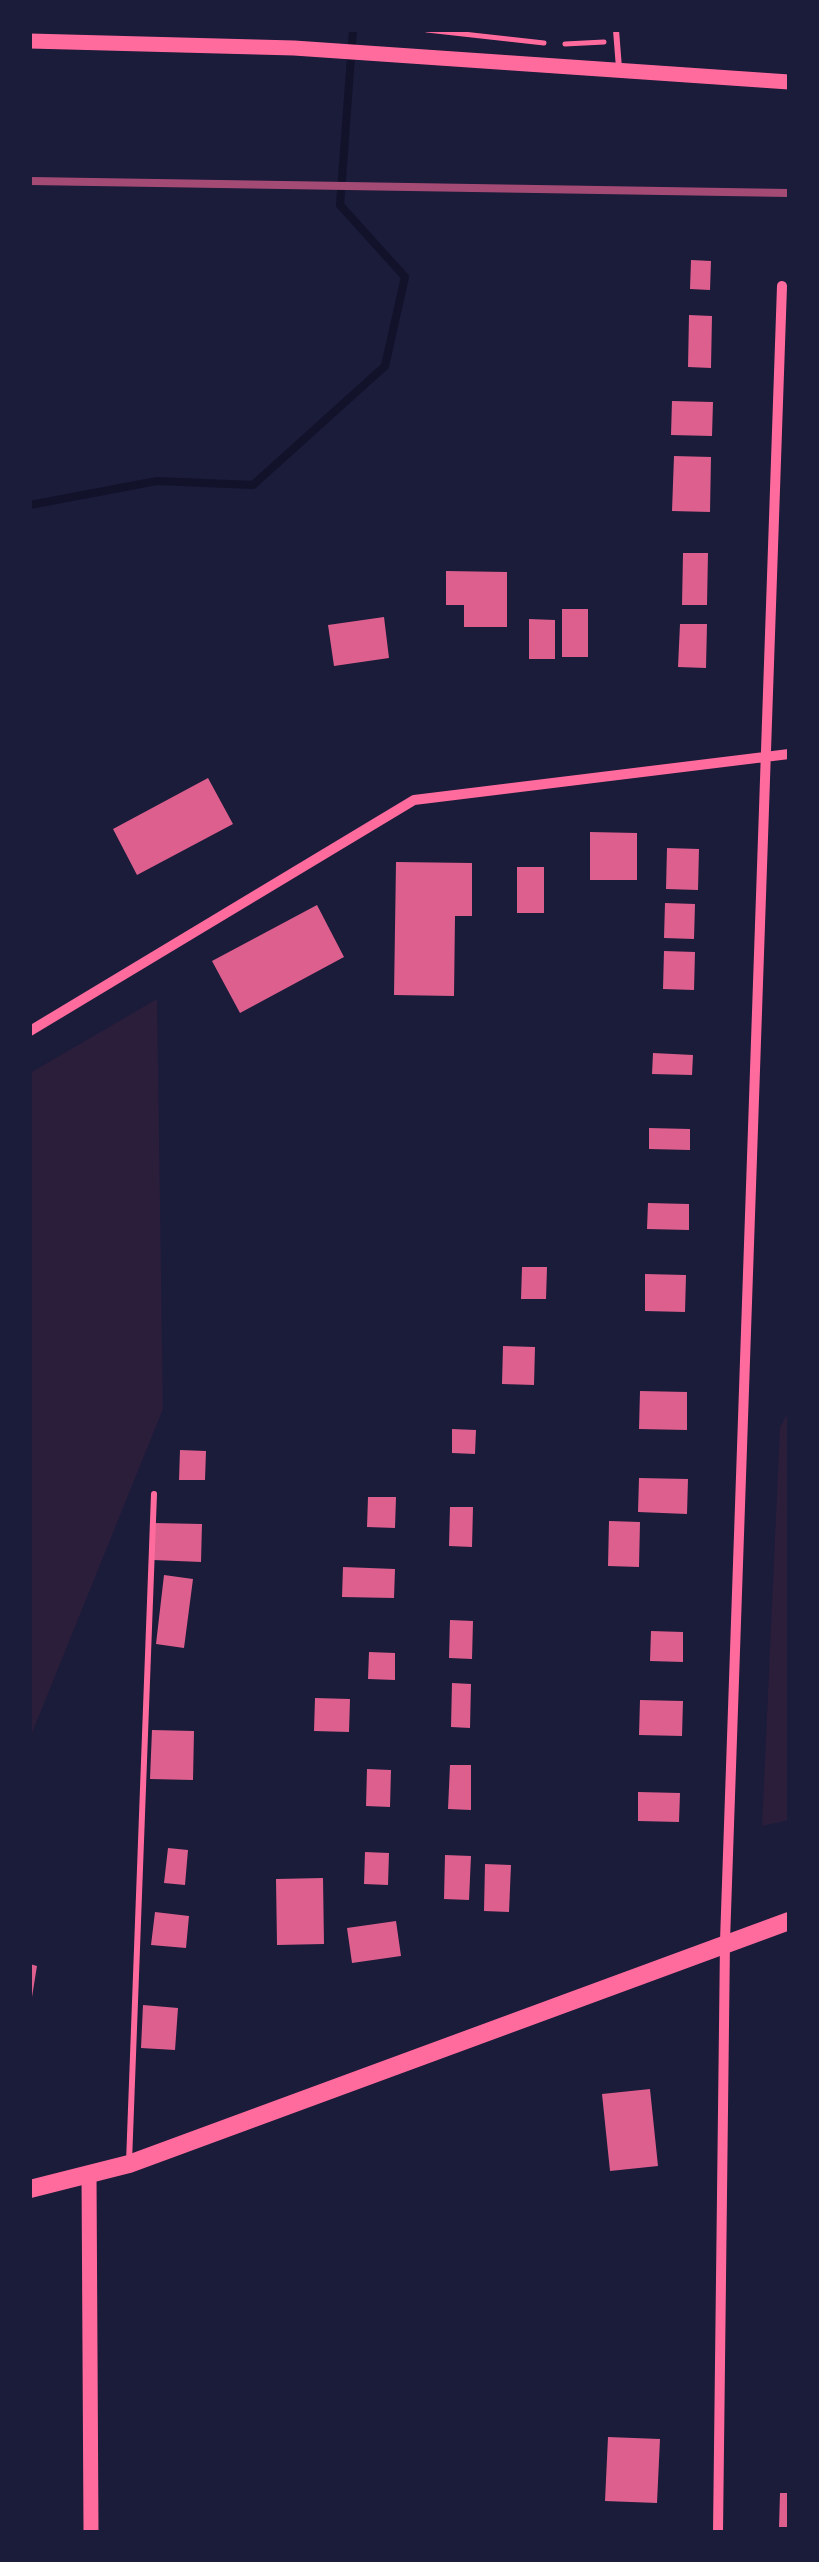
<!DOCTYPE html>
<style>
body{margin:0}
#map{position:relative;width:819px;height:2562px;overflow:hidden;background:#1b1b3a;font-family:Mulish,sans-serif}
canvas{display:block}
.frame{position:absolute;inset:0;border:32px solid #1b1b3a;pointer-events:none}
</style>
<div id="map">
<canvas width="819" height="2562"></canvas>
<div class="frame"></div>
</div>
<script>
const ctx = document.querySelector('canvas').getContext('2d');
ctx.lineJoin = 'round';
function fillPath(path, color) { ctx.fillStyle = color; ctx.fill(path, 'evenodd'); }
const toPath = rows => new Path2D(rows.map(r => 'M' + r).join(''));
function trace(path, color, width, dash) { ctx.strokeStyle = color; ctx.lineWidth = width; ctx.lineCap = dash ? 'butt' : 'round'; ctx.setLineDash(dash || []); ctx.stroke(path); }
const green = toPath([
 [157,999,163,1409,30,1738,30,1073],
 [789,1411,789,1820,762,1826,780,1427]
]);
const stream = toPath([
 [30,505,157,481,253,485,385,366,405,277,340,205,353,30]
]);
const building = toPath([
 [691,260,711,261,710,290,690,289],
 [689,315,712,316,711,368,688,367],
 [672,401,713,402,712,436,671,435],
 [674,456,711,457,710,512,672,511],
 [683,553,708,553,707,605,682,605],
 [446,571,507,572,507,627,464,627,464,605,446,605],
 [562,609,588,609,588,657,562,657],
 [384,617,389,658,334,666,328,625],
 [529,619,555,620,555,659,529,659],
 [680,624,707,624,706,668,678,667],
 [208,778,233,824,137,875,113,829],
 [590,832,637,833,637,880,590,880],
 [667,848,699,849,698,890,666,889],
 [396,862,472,863,472,916,455,916,454,996,394,995],
 [517,867,544,867,544,913,517,913],
 [665,903,695,904,694,939,664,938],
 [317,905,344,957,240,1013,212,961],
 [664,951,695,952,694,990,663,989],
 [653,1053,693,1055,692,1075,652,1074],
 [649,1128,690,1129,690,1150,649,1149],
 [648,1203,689,1204,689,1230,647,1229],
 [522,1267,547,1267,546,1299,521,1299],
 [645,1274,686,1275,685,1312,645,1311],
 [503,1346,535,1347,534,1385,502,1384],
 [640,1391,687,1392,687,1430,639,1429],
 [452,1429,476,1430,475,1454,452,1453],
 [180,1450,206,1451,205,1480,179,1480],
 [639,1478,688,1479,687,1514,638,1512],
 [368,1497,396,1497,395,1528,367,1527],
 [450,1507,473,1507,472,1547,449,1546],
 [609,1521,640,1522,639,1567,608,1566],
 [154,1523,202,1524,201,1562,153,1560],
 [343,1567,395,1569,394,1598,342,1597],
 [164,1575,193,1579,184,1648,156,1644],
 [450,1620,473,1621,472,1659,449,1658],
 [651,1631,683,1632,683,1662,650,1661],
 [369,1652,395,1653,395,1680,368,1679],
 [452,1683,471,1684,470,1728,451,1727],
 [315,1698,350,1699,349,1732,314,1731],
 [640,1700,683,1701,682,1736,639,1735],
 [152,1730,194,1731,193,1780,150,1779],
 [450,1765,471,1765,471,1810,448,1809],
 [367,1769,391,1770,390,1807,366,1806],
 [638,1792,680,1793,679,1822,638,1821],
 [168,1848,188,1850,185,1885,164,1883],
 [365,1852,389,1853,388,1885,364,1884],
 [445,1855,471,1856,469,1900,444,1899],
 [485,1864,511,1865,509,1912,484,1911],
 [323,1878,324,1944,277,1945,276,1879],
 [155,1912,189,1916,186,1948,151,1945],
 [396,1921,401,1956,352,1963,347,1928],
 [30,1964,37,1966,32,1997,30,1997],
 [143,2005,178,2008,175,2050,141,2048],
 [650,2089,658,2166,610,2171,602,2094],
 [608,2437,660,2439,657,2503,605,2501],
 [780,2493,789,2493,789,2527,779,2527]
]);
const path = toPath([
 [427,30,544,43],
 [565,44,604,42]
]);
const service = toPath([
 [616,30,619,68],
 [129,2162,154,1494]
]);
const minor = toPath([
 [30,1031,414,800,789,754],
 [718,2532,725,1941,782,286]
]);
const tertiary = toPath([
 [30,41,294,48,789,82],
 [89,2174,91,2532]
]);
const secondary = toPath([
 [30,2189,129,2164,789,1921]
]);
const rail = toPath([
 [30,181,789,193]
]);
fillPath(green, '#2a1e3b');
trace(stream, '#12122b', 8);
fillPath(building, '#dd5f8e');
trace(path, '#ff6b9d', 5);
trace(service, '#ff6b9d', 6);
trace(minor, '#ff6b9d', 10);
trace(tertiary, '#ff6b9d', 15);
trace(secondary, '#ff6b9d', 18);
trace(rail, '#a44b75', 8);
</script>
